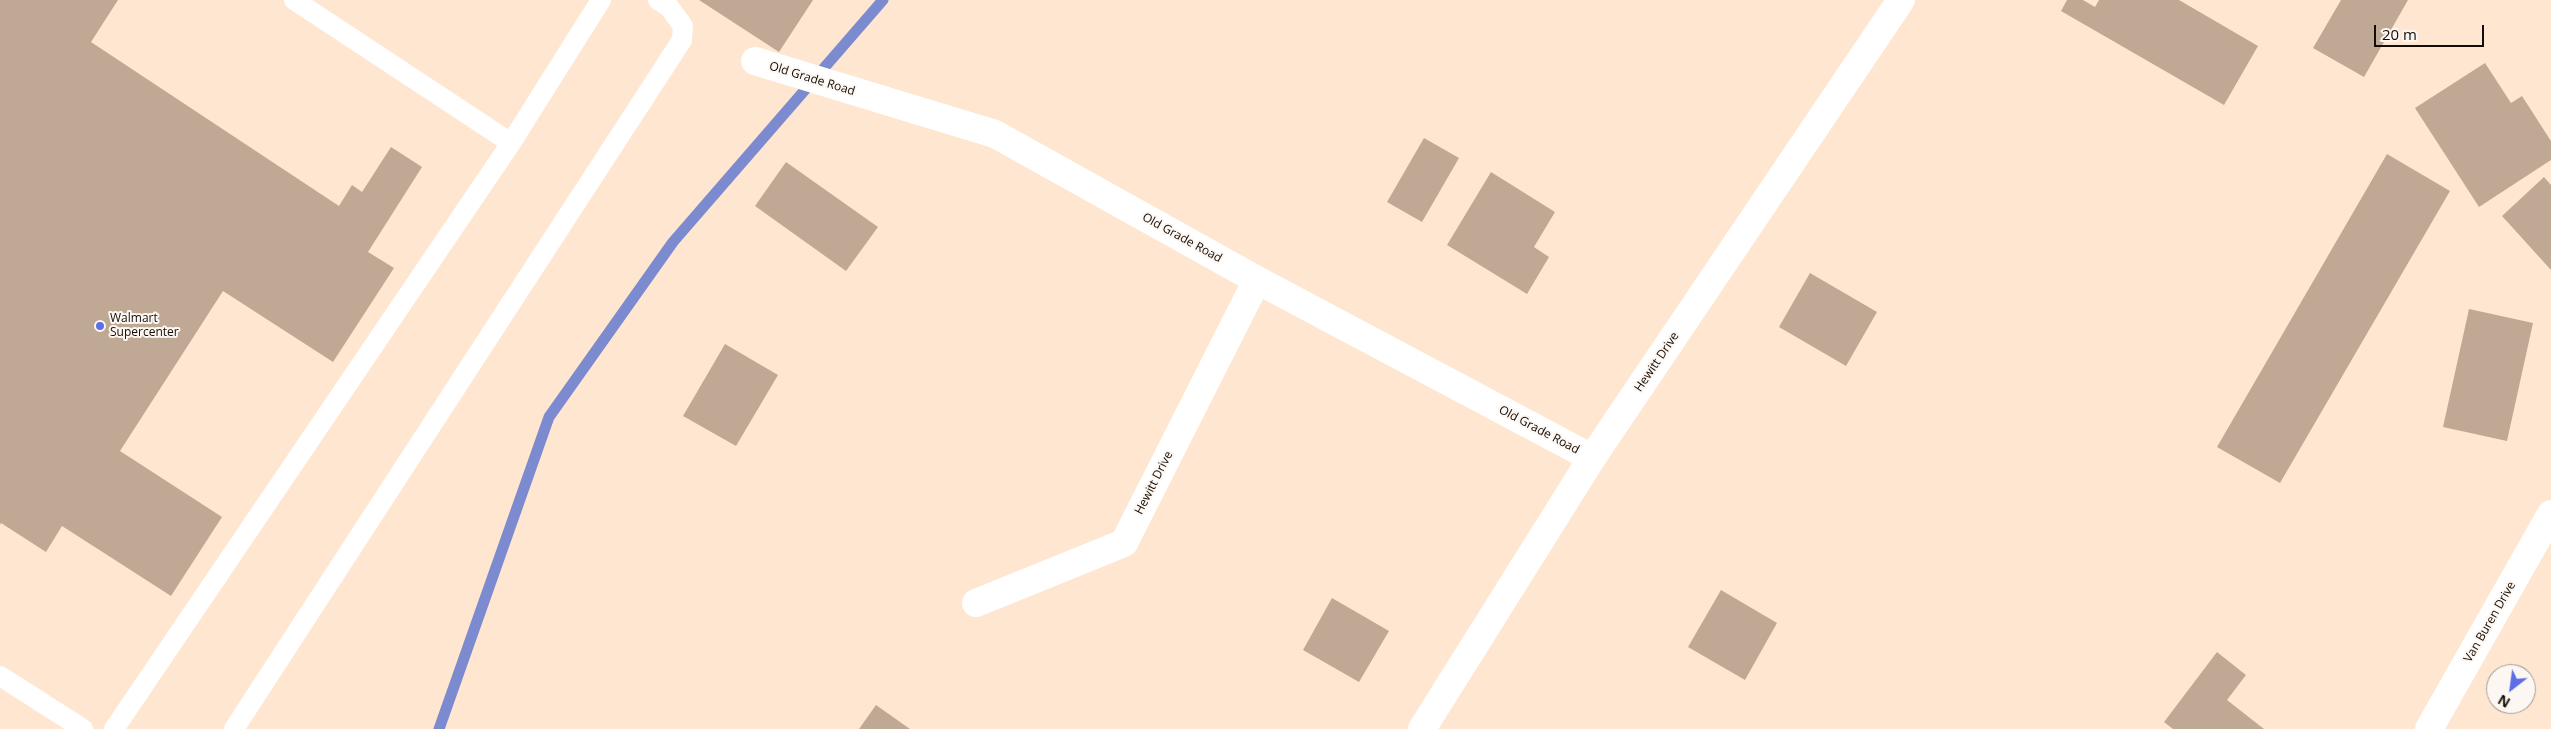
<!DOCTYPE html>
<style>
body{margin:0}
#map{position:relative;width:2551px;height:729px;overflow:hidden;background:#ffe6d0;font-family:"Open Sans",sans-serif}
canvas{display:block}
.north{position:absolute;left:2486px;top:664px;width:50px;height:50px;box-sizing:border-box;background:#fcf7f3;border:1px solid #9f9994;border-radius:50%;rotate:210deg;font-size:14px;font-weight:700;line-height:20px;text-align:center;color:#140c06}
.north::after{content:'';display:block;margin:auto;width:18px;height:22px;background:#5e6ee6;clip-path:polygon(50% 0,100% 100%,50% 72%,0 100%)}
.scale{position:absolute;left:2374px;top:25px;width:110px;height:22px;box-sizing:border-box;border:2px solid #140c06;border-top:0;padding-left:6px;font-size:15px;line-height:18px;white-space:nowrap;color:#140c06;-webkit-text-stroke:4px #fcf7f3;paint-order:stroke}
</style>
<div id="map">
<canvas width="2551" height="729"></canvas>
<div class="north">N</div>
<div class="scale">20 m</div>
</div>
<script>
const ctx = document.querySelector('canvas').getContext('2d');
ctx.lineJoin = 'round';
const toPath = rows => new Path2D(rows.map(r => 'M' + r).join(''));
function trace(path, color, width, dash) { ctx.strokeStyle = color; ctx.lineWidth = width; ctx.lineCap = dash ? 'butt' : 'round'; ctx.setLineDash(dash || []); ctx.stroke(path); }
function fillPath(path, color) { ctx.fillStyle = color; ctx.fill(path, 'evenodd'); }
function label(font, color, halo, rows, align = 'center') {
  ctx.font = font + ' "Open Sans",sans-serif'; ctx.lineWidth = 4; ctx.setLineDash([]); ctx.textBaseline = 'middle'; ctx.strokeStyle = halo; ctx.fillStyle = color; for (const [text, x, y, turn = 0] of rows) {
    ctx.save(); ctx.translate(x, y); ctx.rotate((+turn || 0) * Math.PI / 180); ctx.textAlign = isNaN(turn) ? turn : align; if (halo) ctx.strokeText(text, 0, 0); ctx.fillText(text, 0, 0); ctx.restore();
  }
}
const stream = toPath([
 [439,729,549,417,673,242,883,0]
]);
const building = toPath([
 [0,0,118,0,91,42,339,206,352,185,362,192,391,147,422,167,368,252,394,268,333,362,223,291,120,451,222,517,171,596,62,526,46,552,1,523,0,525],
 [699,0,813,0,779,52],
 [2067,0,2083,0,2095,7,2099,0,2179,0,2258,46,2224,105,2061,11],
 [2341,0,2408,0,2364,77,2313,48],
 [2485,63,2511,103,2522,96,2551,141,2551,160,2479,207,2415,108],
 [1424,138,1459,158,1422,222,1387,202],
 [2387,154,2450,191,2280,483,2217,447],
 [786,162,878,227,846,271,755,206],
 [1491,172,1555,212,1534,247,1549,257,1527,294,1447,245],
 [2544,177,2551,185,2551,270,2502,216],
 [1810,273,1877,312,1846,366,1779,327],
 [2469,309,2533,323,2507,441,2443,427],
 [725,344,778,375,736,446,683,416],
 [1721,590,1777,623,1745,680,1688,647],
 [1332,598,1389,631,1359,682,1303,650],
 [2217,652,2246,675,2227,700,2264,729,2173,729,2164,722],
 [876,705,910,729,859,729]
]);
const lane = toPath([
 [294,0,511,143,601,0],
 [0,676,83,729],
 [114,729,511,143],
 [234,729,682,40,683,26,669,7,658,0]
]);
const street = toPath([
 [755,61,995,134,1257,280,1592,458],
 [976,603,1124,543,1257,280],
 [1422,729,1592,458,1901,0],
 [2429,729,2551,514]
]);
const markers = [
 [100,326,5,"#5e6ee6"]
];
const streetNames = [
 ["Old Grade Road",812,79,17],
 ["Old Grade Road",1182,238,29],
 ["Hewitt Drive",1657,362,-56],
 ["Old Grade Road",1539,430,28],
 ["Hewitt Drive",1154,483,-63],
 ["Van Buren Drive",2490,622,-60]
];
const poiNames = [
 ["Walmart",110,319],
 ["Supercenter",110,333]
];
trace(stream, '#7c8bd0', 11);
fillPath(building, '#c0a994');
trace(lane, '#fff', 20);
trace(street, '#fff', 28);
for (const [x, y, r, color] of markers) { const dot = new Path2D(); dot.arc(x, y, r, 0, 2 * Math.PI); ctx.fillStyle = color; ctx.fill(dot); trace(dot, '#fcf7f3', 2); }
label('12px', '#140c06', '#fcf7f3', streetNames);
label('12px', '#140c06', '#fcf7f3', poiNames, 'left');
</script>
